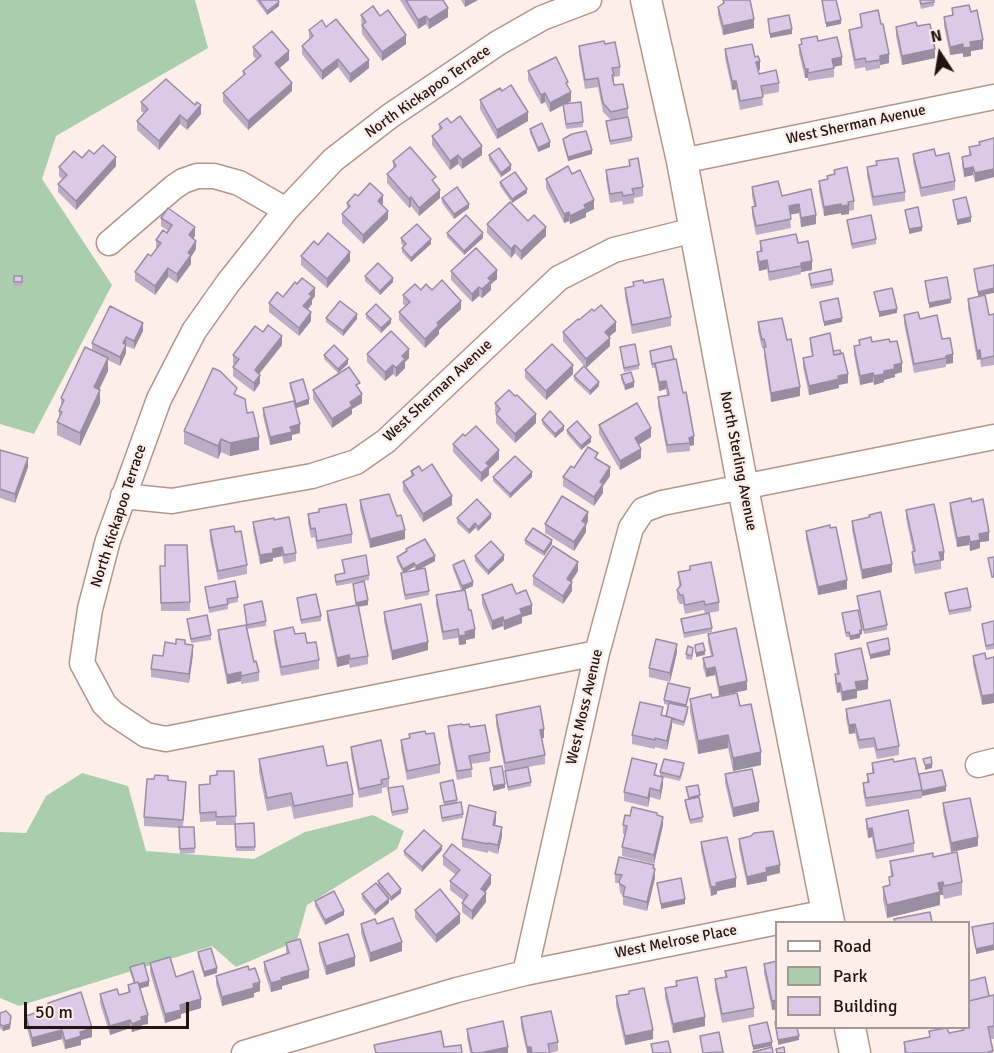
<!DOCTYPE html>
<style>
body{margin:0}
#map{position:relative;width:994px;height:1053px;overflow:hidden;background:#fdeee9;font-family:Signika,sans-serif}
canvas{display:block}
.legend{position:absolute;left:775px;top:921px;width:195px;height:108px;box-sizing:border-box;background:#fdeee9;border:2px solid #a59793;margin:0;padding:8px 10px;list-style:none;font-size:18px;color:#211511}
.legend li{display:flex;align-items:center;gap:12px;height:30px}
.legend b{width:30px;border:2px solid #a59793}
.north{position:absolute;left:910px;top:24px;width:60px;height:60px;-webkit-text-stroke:4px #fdeee9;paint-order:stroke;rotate:348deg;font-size:16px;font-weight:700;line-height:24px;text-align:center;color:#211511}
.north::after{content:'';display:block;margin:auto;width:21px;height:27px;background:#211511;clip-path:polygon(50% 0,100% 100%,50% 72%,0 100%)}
.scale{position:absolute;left:24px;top:1002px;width:165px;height:27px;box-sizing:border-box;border:3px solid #211511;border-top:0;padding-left:8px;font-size:18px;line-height:21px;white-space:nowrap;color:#211511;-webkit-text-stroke:4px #fdeee9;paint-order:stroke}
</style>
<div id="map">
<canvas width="994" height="1053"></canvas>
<ul class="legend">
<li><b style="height:8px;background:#fff"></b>Road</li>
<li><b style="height:16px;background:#aacead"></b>Park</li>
<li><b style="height:16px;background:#dbcae7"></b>Building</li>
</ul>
<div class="north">N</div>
<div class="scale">50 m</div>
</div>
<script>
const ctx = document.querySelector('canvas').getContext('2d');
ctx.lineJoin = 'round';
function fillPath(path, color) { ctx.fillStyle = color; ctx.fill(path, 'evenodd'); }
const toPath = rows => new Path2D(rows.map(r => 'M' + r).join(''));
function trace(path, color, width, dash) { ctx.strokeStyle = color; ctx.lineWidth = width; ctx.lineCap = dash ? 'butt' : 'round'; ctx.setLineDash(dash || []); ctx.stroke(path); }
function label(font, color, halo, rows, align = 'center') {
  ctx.font = font + ' Signika,sans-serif'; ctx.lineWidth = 5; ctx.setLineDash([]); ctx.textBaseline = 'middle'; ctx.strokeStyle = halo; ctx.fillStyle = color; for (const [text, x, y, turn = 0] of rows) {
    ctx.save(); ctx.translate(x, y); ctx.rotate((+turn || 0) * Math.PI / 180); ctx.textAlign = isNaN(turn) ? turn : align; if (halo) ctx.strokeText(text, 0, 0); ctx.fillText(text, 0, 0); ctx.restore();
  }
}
const green = toPath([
 [0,0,195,0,208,48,56,136,42,179,112,285,34,434,0,424],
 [82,773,128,786,146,851,254,859,305,832,373,815,404,831,397,849,307,905,297,941,236,967,212,946,19,1006,0,998,0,832,26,833,46,796]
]);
const minor = toPath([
 [589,0,542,18,498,43,390,116,333,160,286,210,228,283,194,331,159,399,108,540,90,609,82,663,104,704,113,713,146,735,166,739,597,653],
 [682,161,994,97],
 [109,243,174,187,183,181,197,176,214,176,239,183,286,210],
 [123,496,172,501,312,476,356,462,386,441,559,278,614,250,694,230],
 [978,765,994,761],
 [525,973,597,653,631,528,643,510,662,503,994,437],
 [244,1053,457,990,525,973,827,912]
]);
const tertiary = toPath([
 [646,0,682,161,743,488,829,922],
 [850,1028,855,1053]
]);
const wall = toPath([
 [256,0,278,0,279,6,267,15],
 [400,0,443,0,448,17,429,29,426,24,418,29],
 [461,0,478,0,465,7],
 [723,0,750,0,754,28,723,35,718,15,718,7,723,3],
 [919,0,934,0,934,6,921,9],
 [952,8,971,12,983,49,971,51,971,56,963,57,963,53,950,55,944,26,944,17,952,15],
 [860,14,889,63,880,65,880,68,866,71,865,67,855,69,849,38,849,30,861,27],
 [361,15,380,16,406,44,382,61,362,34],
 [917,26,935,58,902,65,896,36,896,27],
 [326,27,369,68,350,83,338,67,322,80,302,54,302,46,309,40,309,30],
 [801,39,818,41,842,65,834,67,834,77,808,81,808,78,805,78,799,53,799,45,801,44],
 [605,44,620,67,620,76,614,77,614,84,628,108,628,117,632,137,632,141,610,145,606,121,611,120,603,112,598,87,585,89,579,55,579,46],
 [253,47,289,60,279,68,292,91,248,130,223,102,223,93,243,76,243,71,256,59,253,56],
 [725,49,755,57,760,70,758,70,759,74,779,83,779,92,762,95,763,105,740,110,736,89,732,90,725,58],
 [528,71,568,88,571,101,566,104,583,122,583,127,566,129,563,105,550,112,545,102,541,104,528,80],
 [480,100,528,121,497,139,480,109],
 [141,102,201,114,187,130,180,124,159,150,137,130,137,121,144,113,141,111],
 [451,123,482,155,462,169,458,164,450,170,432,145,432,136,439,131,439,124],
 [530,129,550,147,538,152,530,133],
 [994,138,994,177,975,182,973,175,964,177,962,166,962,157,969,155,969,147,979,145,979,142],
 [563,139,592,154,568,161,563,143],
 [94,154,116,166,76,210,58,192,58,184,63,180,59,176,59,167],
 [913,154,936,156,955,181,955,190,921,197,913,162],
 [489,155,511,170,501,177,489,160],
 [629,160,643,187,643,196,634,198,634,203,623,205,622,201,610,203,606,179,606,170,629,166],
 [393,161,436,184,440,198,419,216,411,206,409,208,387,183,387,174,393,169],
 [876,161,905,192,905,201,873,206,867,176,867,167,876,165],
 [834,170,854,201,854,210,849,211,849,214,841,215,841,213,824,216,819,190,819,181,827,179,827,176,834,174],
 [572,174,594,209,586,213,586,217,570,224,569,221,564,223,546,188,546,179],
 [500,182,527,193,512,203,500,186],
 [752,187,782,196,811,189,816,224,801,227,799,213,790,214,791,228,756,235,752,215,752,207,754,206,752,196],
 [358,196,383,204,382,205,388,219,363,244,342,223,342,214,347,209,347,203],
 [442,198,469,208,454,219,442,203],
 [161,218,195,236,193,238,196,249,191,257,191,264,177,283,168,277,155,295,135,281,135,272,151,256,156,249,156,240,168,231,161,226],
 [847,220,876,239,876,244,852,249],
 [528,221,546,236,521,260,515,253,511,258,487,233,487,224],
 [447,233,483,238,464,255,447,237],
 [401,238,431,244,411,262,402,252,402,248,403,246,401,243],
 [760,241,798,243,812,270,801,272,801,274,769,281,767,269,759,271,757,261,757,252,760,252],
 [318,245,350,261,327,288,301,265,301,256],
 [451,271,497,279,491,284,491,290,482,298,479,296,472,302,451,280],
 [809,274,833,281,833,285,811,289],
 [14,276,22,276,22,286,14,286],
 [365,276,393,282,380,295,365,281],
 [633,282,644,283,671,317,671,326,632,334,625,296,625,288,633,286],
 [421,290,432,290,461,309,439,330,439,334,425,348,399,320,399,312,405,306,403,304,403,295],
 [315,296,312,300,312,304,308,309,311,321,299,336,269,312,269,303,283,297],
 [968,299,989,315,994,314,994,365,981,367,980,359,977,360,968,308],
 [366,314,391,323,381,333,366,318],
 [904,315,920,319,942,339,953,363,946,364,946,367,914,373,904,323],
 [326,318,357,319,343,336,326,322],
 [579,320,616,331,609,337,610,346,586,368,563,341,563,332],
 [758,322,787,340,800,396,771,402,764,356,764,348,762,348,758,331],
 [143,331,134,349,126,346,126,353,120,366,108,360,108,371,99,390,100,403,80,446,57,435,57,422,59,419,59,411,61,407,61,398,92,350,92,343],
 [263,332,282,345,259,374,260,383,254,392,233,376,233,367,235,365,233,364,233,355],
 [810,338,833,351,848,383,839,385,839,388,809,395,803,367,803,358,812,356,810,346],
 [859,340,872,342,890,342,902,372,895,374,895,377,884,380,884,382,874,385,873,382,860,385,854,355,854,346,859,345],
 [620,347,639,365,639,369,624,372],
 [650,351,674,359,694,445,690,446,690,451,667,453,658,406,658,397,667,395,666,389,659,391,655,368,652,368],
 [367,354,409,358,405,362,405,368,396,377,393,374,385,381,367,362],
 [324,355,348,364,338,373,324,359],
 [525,370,573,374,546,400,525,378],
 [621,375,634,387,625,390,621,379],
 [574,376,599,386,590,395,574,380],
 [290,383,309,404,296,408,300,433,292,435,292,440,270,445,263,416,263,408,294,401,290,388],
 [313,390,360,390,362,403,352,409,352,414,332,428,313,399],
 [237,396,247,413,259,450,230,456,221,452,218,459,184,444,184,431],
 [495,403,536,423,515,443,496,423,496,413,495,412],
 [542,420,564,430,555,438,542,424],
 [599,425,651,437,639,444,641,458,620,470,599,434],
 [567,430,591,442,581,450,567,434],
 [465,436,499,459,489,469,489,475,481,482,453,452,453,444],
 [0,450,28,467,15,503,0,498],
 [598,460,610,476,603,486,603,493,594,506,563,486,563,477,574,468],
 [411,471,422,471,452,505,423,522,403,491,403,482,411,477],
 [493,477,532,477,510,498,493,481],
 [360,500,405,539,370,548,360,509],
 [972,502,989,541,980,542,980,548,970,551,969,545,957,547,950,512,950,503],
 [319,509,352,534,352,543,317,549,315,537,311,538,308,523,308,514,319,512],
 [906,510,944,560,941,561,941,569,915,574,912,561,912,552,913,552,906,518],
 [457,518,491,518,478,531,475,528,469,534,457,523],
 [274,520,296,553,296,561,284,564,282,556,273,558,273,561,260,564,253,530,253,522],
 [588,521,586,525,586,532,574,551,545,533,545,524],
 [852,521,892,572,862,579,852,530],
 [210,530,235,532,247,565,247,574,218,580,210,539],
 [806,531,847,589,818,595,806,539],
 [525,540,552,544,544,556,525,544],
 [406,549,435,561,418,570,429,591,429,595,405,600,401,577,401,573,403,573,397,561,397,557,406,551],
 [414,567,415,570,405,572],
 [475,556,504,560,488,575,475,561],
 [342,560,369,575,369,580,336,586,335,575,344,573],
 [453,565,473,586,464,590,475,638,466,640,466,644,459,645,458,638,443,640,436,604,436,595,461,590,453,569],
 [160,566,190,602,190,611,161,611],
 [690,566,719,602,719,611,705,614,704,610,685,614,683,604,680,604,677,599,677,590,679,586,678,572,690,570],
 [578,571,571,581,572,591,563,604,533,585,533,576],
 [353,584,368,605,359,607,368,656,368,664,350,668,349,664,337,667,327,620,327,611,356,606],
 [205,587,238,597,238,602,228,604,228,609,209,613],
 [945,593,971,607,971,611,949,615],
 [516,594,532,614,522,617,522,623,504,630,503,626,492,630,482,604,482,595],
 [857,596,887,625,887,630,864,634,857,600],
 [297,598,321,616,321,621,301,624],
 [244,605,266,621,266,626,247,629,254,662,259,672,259,681,241,684,241,681,227,684,218,639,218,630,246,625],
 [384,612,428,650,392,660,384,621],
 [842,613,862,634,860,635,860,638,850,640,849,637,846,637],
 [187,619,211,635,211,640,191,643],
 [681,619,712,628,712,632,684,638],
 [994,621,994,649,986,650,982,624],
 [274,631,295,634,307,643,319,660,319,669,281,676,274,640],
 [708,634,747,690,719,696,715,675,706,677,703,667,703,658,711,656,708,643],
 [176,644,185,644,193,654,189,683,151,677,151,669],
 [677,652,670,682,649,677,649,668],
 [693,652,692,660,686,659,686,654],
 [835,654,868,689,857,691,857,698,842,701,840,692,837,693,835,683,835,674,837,674,835,663],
 [973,656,986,659,982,705,973,664],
 [690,692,686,707,688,712,684,726,672,723,667,750,655,747,655,749,632,744,632,735,663,716,666,716,668,705,664,704,664,700],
 [712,698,740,706,761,765,733,771,728,748,698,754,690,712,690,699],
 [846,709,899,746,899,755,877,759,874,747,859,749,855,733,849,734,846,718],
 [496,715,544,738,542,738,545,755,545,764,505,771,496,724],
 [463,725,470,727,490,752,490,761,471,764,472,777,457,780,448,735,448,726],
 [426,734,440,764,440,773,407,780,401,749,401,740],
 [351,747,389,778,389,787,382,788,382,793,359,798,351,755],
 [259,759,327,766,353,794,353,807,294,819,291,806,267,811,259,772],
 [894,762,919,775,946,791,922,796,922,794,922,798,866,807,863,792,863,783,867,782,867,774,872,773,872,763],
 [684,768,680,781,663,777,663,785,660,800,650,797,648,807,624,801,624,792,657,773,656,775,660,776,660,772],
 [234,771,236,824,254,823,255,851,236,851,235,825,216,825,216,821,200,822,199,785,210,784],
 [505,771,531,782,531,786,508,791],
 [725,774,759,811,733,817,725,783],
 [168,780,186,790,183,827,194,827,195,853,180,854,179,828,144,826,144,817],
 [440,783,457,800,457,803,463,814,463,818,442,822,440,806,444,805],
 [686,787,700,800,699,800,703,822,690,824,685,804,685,800,688,799],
 [388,788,408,809,408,813,392,816],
 [943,803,978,846,951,852,943,812],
 [657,815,663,825,654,864,622,856,622,847,625,834,623,834,623,825,630,816],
 [866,819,914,843,914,852,876,859,872,837,868,838,866,828],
 [496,821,495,825,502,836,498,854,488,851,488,853,462,847,462,839],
 [739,839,780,873,767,876,767,881,747,885,739,848],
 [701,842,736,887,717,891,717,894,711,896,701,850],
 [442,850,422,872,404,855,404,851],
 [443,856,491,884,485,892,486,902,472,920,462,912,462,903,464,901,450,890,450,881,456,875,443,865],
 [933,857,962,882,962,895,944,899,943,895,940,895,940,905,887,918,883,900,883,887,889,885,889,877,891,877,890,861],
 [654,868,655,878,647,911,623,905,623,895,620,893,619,883,615,883,615,874],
 [378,881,401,893,391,901,389,899,389,903,375,915,362,899,362,894,378,885],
 [315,901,344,915,325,925,315,906],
 [415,910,460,923,436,943,415,918],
 [361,924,377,924,402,951,370,962,361,933],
 [286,943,309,978,282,986,282,989,271,992,264,971,264,962,286,954],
 [319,943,355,966,326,975,319,952],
 [198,952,217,973,204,977,198,957],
 [777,961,777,1009,772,1010,764,973,764,964],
 [150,963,176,977,201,1008,181,1014,181,1018,165,1023,150,972],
 [130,967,149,986,140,988,148,1024,142,1025,142,1029,132,1032,130,1028,110,1035,100,1003,100,994,119,995,128,993,128,985,134,984,130,972],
 [725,971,754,1008,754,1017,722,1023,715,988,715,979,725,977],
 [216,976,260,991,254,993,254,997,222,1006,216,984],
 [676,981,705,1026,673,1033,665,997,665,988,676,986],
 [994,995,994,1039,990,1039,993,1053,904,1053,904,1042,929,1037,929,1031,949,1033,962,1030,961,1028,969,1028,989,996],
 [616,996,653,1039,625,1045,616,1005],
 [48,1003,92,1037,81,1040,81,1045,65,1049,62,1039,32,1047,26,1024,26,1016,37,1013,37,1010,48,1006],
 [0,1013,11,1021,10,1029,3,1031,0,1028],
 [521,1017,558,1042,558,1051,550,1053,527,1053,521,1026],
 [467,1029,508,1053,470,1053,467,1038]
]);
const shadedWall = toPath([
 [465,0,478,0,465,7],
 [279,2,279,6,267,15,267,11],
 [448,8,448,17,429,29,429,20],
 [426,16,426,24,418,29,418,20],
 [754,19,754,28,723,35,723,26],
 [841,20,841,24,826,27,826,23],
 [792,29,792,34,770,38,770,34],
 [406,35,406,44,382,61,382,52],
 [983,40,983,49,971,51,971,56,963,57,963,48,970,42],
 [963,44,963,53,950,55,950,47],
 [935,49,935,58,902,65,902,56],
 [289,51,289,60,275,72,275,63],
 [889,54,889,63,880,65,880,56],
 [842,57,842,65,832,67,832,59],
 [338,59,338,67,322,80,322,71],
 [369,60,369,68,350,83,350,74],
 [760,61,760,70,756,71,756,62],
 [805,69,808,69,808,78,805,78],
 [732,81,736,81,736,89,732,90],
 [292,83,292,91,248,130,248,121],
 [571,92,571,101,550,112,550,103],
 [545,93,545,102,541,104,541,95],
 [201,105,201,114,187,130,187,121],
 [528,112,528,121,497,139,497,130],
 [180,115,180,124,159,150,159,141],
 [550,142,550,147,538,152,538,148],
 [482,146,482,155,462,169,462,160],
 [592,150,592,154,568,161,568,157],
 [458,155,458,164,450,170,450,161],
 [116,157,116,166,76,210,76,201],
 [511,165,511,170,501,177,501,173],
 [973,167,973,175,964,177,964,169],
 [994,169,994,177,975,182,975,173],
 [527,189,527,193,512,203,512,199],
 [440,190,440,198,419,216,419,208],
 [383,195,383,204,378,209,378,201],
 [411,197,411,206,409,208,409,199],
 [594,200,594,209,586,213,586,217,570,224,570,216,584,205],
 [469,204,469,208,454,219,454,214],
 [799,204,799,213,789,215,789,206],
 [841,204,841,213,824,216,824,207],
 [849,205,849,214,841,215,841,206],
 [388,211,388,219,363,244,363,235],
 [569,212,569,221,564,223,564,214],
 [816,215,816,224,801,227,801,218],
 [971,217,971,222,957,225,957,220],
 [195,227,195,236,189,244,189,235],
 [546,227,546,236,521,260,521,251],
 [922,227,922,231,909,234,909,229],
 [483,233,483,238,464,255,464,251],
 [431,239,431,244,411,262,411,258],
 [196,241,196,249,191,257,191,264,177,283,177,274,188,253],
 [515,245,515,253,511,258,511,249],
 [350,252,350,261,327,288,327,279],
 [767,260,767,269,759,271,759,262],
 [812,261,812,270,801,272,801,263],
 [168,268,168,277,155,295,155,286],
 [497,270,497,279,491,284,491,290,482,298,482,289,488,278],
 [393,278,393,282,380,295,380,291],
 [479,287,479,296,472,302,472,294],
 [315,288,315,296,312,300,312,304,303,315,303,306,309,294],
 [994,288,994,293,978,296,978,292],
 [951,299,951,303,929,308,929,303],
 [461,301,461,309,439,330,439,334,425,348,425,339,437,323],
 [897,309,897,313,879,317,879,312],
 [311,312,311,321,299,336,299,328],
 [357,314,357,319,343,336,343,331],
 [842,318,842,322,824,326,824,322],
 [391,319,391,323,381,333,381,328],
 [616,322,616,331,605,340,605,332],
 [143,323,143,331,134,349,134,341],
 [282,336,282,345,255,379,255,370],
 [126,337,126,353,120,366,120,357,123,343],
 [610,338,610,346,586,368,586,359],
 [409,349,409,358,405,362,405,368,396,377,396,368,402,356],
 [980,350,980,359,977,360,977,351],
 [953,354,953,363,946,364,946,356],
 [108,358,108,371,94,400,94,387],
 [348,359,348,364,338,373,338,369],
 [902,363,902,372,895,374,895,377,884,380,884,382,874,385,874,376,894,365],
 [393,365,393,374,385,381,385,372],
 [573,365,573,374,546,400,546,391],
 [873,373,873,382,860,385,860,376],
 [848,374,848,383,839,385,839,388,809,395,809,386,838,376],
 [260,375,260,383,254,392,254,383],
 [666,381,666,389,659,391,659,382],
 [599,382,599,386,590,395,590,391],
 [634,382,634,387,625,390,625,385],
 [800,387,800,396,771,402,771,393],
 [100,390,100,403,80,446,80,433],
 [362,394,362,403,352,409,352,414,332,428,332,419,350,402],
 [309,399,309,404,296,408,296,404],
 [536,414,536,423,515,443,515,434],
 [300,424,300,433,292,435,292,440,270,445,270,437,290,427],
 [564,426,564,430,555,438,555,434],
 [651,428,651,437,635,447,635,438],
 [694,436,694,445,690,446,689,438],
 [259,437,259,450,230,456,230,443],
 [591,437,591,442,581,450,581,446],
 [221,439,221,452,218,459,218,446],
 [641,449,641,458,620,470,620,461],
 [499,450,499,459,489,469,489,475,481,482,481,473,486,463],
 [28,458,28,467,15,503,15,494],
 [610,467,610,476,603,486,603,493,594,506,594,497,600,482],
 [532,472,532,477,510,498,510,494],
 [452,496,452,505,423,522,423,514],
 [588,512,588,521,586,525,586,532,574,551,574,542,582,521],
 [491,514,491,518,478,531,478,527],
 [475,523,475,528,469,534,469,530],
 [405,530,405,539,370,548,370,539],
 [989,532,989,541,980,542,980,548,970,551,970,542,979,534],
 [969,536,969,545,957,547,957,538],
 [552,540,552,544,544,556,544,552],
 [282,547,282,556,273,558,273,561,260,564,260,555,273,549],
 [939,552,944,552,944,560,941,561],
 [504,555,504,560,488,575,488,571],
 [435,556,435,561,416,571,416,566],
 [578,562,578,571,567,588,567,579],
 [414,563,414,567,403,573,403,569],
 [892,564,892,572,862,579,862,570],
 [847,580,847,589,818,595,818,587],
 [473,582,473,586,462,591,462,586],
 [572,582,572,591,563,604,563,596],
 [368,600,368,605,356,607,356,603],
 [532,605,532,614,522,617,522,623,504,630,504,621,520,609],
 [503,617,503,626,492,630,492,621],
 [475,629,475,638,466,640,466,644,459,645,459,636,465,632],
 [860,630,862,630,862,634,860,635,860,638,850,640,850,636],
 [428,642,428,650,392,660,392,651],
 [677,644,677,652,670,682,670,673],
 [193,645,193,654,189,683,189,674],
 [890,650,890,655,870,659,870,655],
 [705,651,705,655,696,657,696,653],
 [349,655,349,664,337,667,337,658],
 [715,667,715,675,706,677,706,669],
 [241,672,241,681,227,684,227,675],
 [868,680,868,689,857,691,857,698,842,701,842,692,855,682],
 [747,681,747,690,719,696,719,687],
 [840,683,840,692,837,693,837,684],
 [994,694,994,703,982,705,982,696],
 [672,718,672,727,667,750,667,741],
 [855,724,855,733,849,734,849,725],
 [544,729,544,738,540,738,540,730],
 [728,735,728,748,698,754,698,741],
 [761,752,761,765,733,771,733,758],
 [932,764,932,768,925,770,925,765],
 [663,777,663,785,660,800,660,791],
 [505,784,505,788,493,791,493,786],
 [946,786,946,791,922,796,922,791],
 [650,788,650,797,648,807,648,798],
 [759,802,759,811,733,817,733,808],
 [496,812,496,821,493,834,493,825],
 [663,817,663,825,654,864,654,855],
 [502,827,502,836,498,854,498,845],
 [872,828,872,837,868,838,868,829],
 [978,837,978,846,951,852,951,843],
 [442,846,442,850,422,872,422,867],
 [654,865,655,878,647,911,647,902],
 [780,865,780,873,767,876,767,881,747,885,747,877,766,868],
 [491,875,491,884,481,898,481,889],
 [736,878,736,887,717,891,717,894,711,896,711,887,716,883],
 [943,882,943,895,940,895,940,905,887,918,887,905,938,883],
 [401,889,401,893,391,901,391,897],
 [486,893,486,902,472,920,472,911],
 [389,899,389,903,375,915,375,910],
 [685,899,685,904,661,909,661,904],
 [344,911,344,915,325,925,325,920],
 [460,914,460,923,436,943,436,935],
 [402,942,402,951,370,962,370,953],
 [994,945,994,950,976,954,976,949],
 [355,957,355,966,326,975,326,966],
 [217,968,217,973,204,977,204,972],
 [309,970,309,978,282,986,282,989,271,992,271,983,281,978],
 [149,981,149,986,135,990,135,985],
 [260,982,260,991,254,993,254,997,222,1006,222,997],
 [201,999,201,1008,181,1014,181,1018,165,1023,165,1014,180,1005],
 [777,1000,777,1009,772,1010,772,1001],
 [148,1015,148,1024,142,1025,142,1029,132,1032,132,1024,141,1017],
 [11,1016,10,1029,3,1031,3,1026],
 [705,1017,705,1026,673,1033,673,1024],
 [130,1020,130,1028,110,1035,110,1026],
 [92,1028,92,1037,81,1040,81,1045,65,1049,65,1041,80,1032],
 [62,1030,62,1039,32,1047,32,1038],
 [653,1030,653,1039,625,1045,625,1036],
 [799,1036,799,1040,778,1045,778,1040],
 [772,1042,772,1046,753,1050,753,1046],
 [508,1047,508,1053,480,1053],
 [527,1047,531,1047,531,1053,527,1053]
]);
const building = toPath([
 [259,0,278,0,279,2,267,11,259,0],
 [406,0,443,0,448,8,429,20,426,16,418,20,406,0],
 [723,0,750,0,754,19,723,26,718,7,724,3,723,0],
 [822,0,836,0,841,20,826,23,822,0],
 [920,0,934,0,934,2,921,4,920,0],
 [969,5,971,12,977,10,983,40,970,42,971,47,963,48,963,44,950,47,944,17,953,15,952,8,969,5],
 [373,6,380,16,388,10,406,35,382,52,362,25,366,22,361,15,373,6],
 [878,10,881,24,883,24,889,54,880,56,880,60,866,62,865,58,855,60,849,30,862,27,860,14,878,10],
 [789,15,792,29,770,34,768,19,789,15],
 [336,19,369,60,350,74,338,59,322,71,302,46,313,36,309,30,322,20,326,27,336,19],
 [916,22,917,26,930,24,935,49,902,56,896,27,916,22],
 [272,31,289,51,275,63,292,83,248,121,223,93,245,74,243,71,261,56,253,47,272,31],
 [817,36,818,41,837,37,842,57,832,59,834,68,808,73,808,69,805,69,799,45,802,44,801,39,817,36],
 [604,41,605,44,615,42,620,67,612,68,614,75,612,75,614,85,623,84,628,108,611,112,603,103,598,78,585,80,579,46,604,41],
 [752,44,755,57,758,56,760,61,756,62,759,74,776,70,779,83,761,86,763,97,740,101,736,81,732,81,725,49,752,44],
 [556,57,568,82,566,83,571,92,550,103,545,93,541,95,528,71,556,57],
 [166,79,195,105,197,102,201,105,187,121,180,115,159,141,137,121,148,109,141,102,166,79],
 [511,85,528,112,497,130,480,100,500,88,502,91,511,85],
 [581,102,583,122,566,124,563,104,581,102],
 [460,116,482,146,462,160,458,155,450,161,432,136,442,128,439,124,447,118,451,123,460,116],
 [628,117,632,137,610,141,606,121,628,117],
 [542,123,550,142,538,148,530,129,542,123],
 [586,131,592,150,568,157,563,139,572,134,586,131],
 [994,138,994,169,975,173,973,167,964,169,962,157,971,155,969,147,980,145,979,142,994,138],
 [103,145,116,157,76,201,58,184,67,175,59,167,74,151,82,158,89,150,94,154,103,145],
 [410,147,436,177,432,180,440,190,419,208,411,197,409,199,387,174,396,166,393,161,410,147],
 [499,148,511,165,501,173,489,155,499,148],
 [934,149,936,156,949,153,955,181,921,188,913,154,934,149],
 [638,158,643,187,632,189,634,194,623,196,622,192,610,194,606,170,630,166,629,160,638,158],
 [898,158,905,192,873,197,867,167,877,165,876,161,898,158],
 [568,166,572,174,580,170,594,200,584,205,586,208,570,216,569,212,564,214,546,179,568,166],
 [847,167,854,201,848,202,849,205,841,206,841,204,824,207,819,181,828,179,827,176,835,174,834,170,847,167],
 [515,172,527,189,512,199,500,182,515,172],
 [778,181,782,196,811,189,816,215,801,218,799,204,789,206,791,219,756,226,752,207,756,206,752,187,778,181],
 [370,183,383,195,378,201,388,211,363,235,342,214,350,206,347,203,355,194,358,196,370,183],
 [457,187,469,204,454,214,442,198,457,187],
 [966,197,971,217,957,220,953,200,966,197],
 [510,202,528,221,534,215,546,227,521,251,515,245,511,249,487,224,510,202],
 [918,207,922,227,909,229,905,210,918,207],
 [168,208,195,227,189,235,196,241,188,253,191,255,177,274,168,268,155,286,135,272,148,254,151,256,161,243,156,240,163,230,167,233,172,225,161,218,168,208],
 [466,215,483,233,464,251,447,233,466,215],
 [871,215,876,239,852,244,847,220,871,215],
 [417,224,431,239,411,258,402,248,406,244,401,238,417,224],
 [328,233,350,252,327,279,301,256,314,241,318,245,328,233],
 [796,234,798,243,808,241,812,261,801,263,801,266,769,272,767,260,759,262,757,252,762,251,760,241,796,234],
 [476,248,497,270,488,278,491,281,482,289,479,287,472,294,451,271,476,248],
 [378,263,393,278,380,291,365,276,378,263],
 [994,265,994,288,978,292,974,269,994,265],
 [831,269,833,281,811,285,809,274,831,269],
 [14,276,22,276,22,282,14,282,14,276],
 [947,277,951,299,929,303,925,281,947,277],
 [302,278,315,288,309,294,312,296,303,306,311,312,299,328,269,303,277,292,283,297,295,282,297,284,302,278],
 [663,279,671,317,632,325,625,288,634,286,633,282,643,280,644,283,663,279],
 [442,280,461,301,437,323,439,325,425,339,399,312,410,302,403,295,415,284,421,290,426,284,432,290,442,280],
 [892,288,897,309,879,312,874,292,892,288],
 [985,295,989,315,994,314,994,356,981,359,980,350,977,351,968,299,985,295],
 [838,298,842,318,824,322,820,302,838,298],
 [340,301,357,314,343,331,326,318,340,301],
 [376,304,391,319,381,328,366,314,376,304],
 [601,305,616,322,605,332,610,338,586,359,563,332,578,319,579,320,592,309,594,311,601,305],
 [110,306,143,323,134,341,126,337,123,343,126,345,120,357,92,343,110,306],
 [918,312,920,319,937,315,942,339,950,338,953,354,946,356,946,358,914,364,904,315,918,312],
 [782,318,787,340,791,339,800,387,771,393,764,347,766,347,764,339,762,340,758,322,782,318],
 [268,325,282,336,255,370,260,375,254,383,233,367,239,359,233,355,255,326,263,332,268,325],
 [391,331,409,349,402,356,405,359,396,368,393,365,385,372,367,354,391,331],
 [830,333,834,355,843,353,848,374,838,376,839,379,809,386,803,358,813,356,810,338,830,333],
 [871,337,872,342,889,339,890,342,897,341,902,363,894,365,895,369,884,371,884,374,874,376,873,373,860,376,854,346,860,345,859,340,871,337],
 [552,344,573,365,546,391,525,370,552,344],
 [635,344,639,365,624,368,620,347,635,344],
 [334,345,348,359,338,369,324,355,334,345],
 [671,346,674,359,652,364,650,351,671,346],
 [85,347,108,358,94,387,100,390,80,433,57,422,62,412,59,411,64,400,61,398,85,347],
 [840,350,841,354,834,355,833,351,840,350],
 [676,359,683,393,686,392,694,436,689,438,690,443,667,445,658,397,669,395,666,381,659,382,655,363,676,359],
 [584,366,599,382,590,391,574,376,584,366],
 [349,367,360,383,356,385,362,394,350,402,352,406,332,419,313,390,349,367],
 [213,368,220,371,237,388,234,394,245,399,247,413,253,412,259,437,230,443,221,439,218,446,184,431,213,368],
 [631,372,634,382,625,385,621,375,631,372],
 [303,379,309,399,296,404,290,383,303,379],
 [509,390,515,396,517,395,536,414,515,434,496,414,500,409,495,403,509,390],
 [294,401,300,424,290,427,292,432,270,437,263,408,294,401],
 [637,403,651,428,635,438,641,449,620,461,599,425,637,403],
 [550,411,564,426,555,434,542,420,550,411],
 [577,421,591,437,581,446,567,430,577,421],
 [476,426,499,450,486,463,489,466,481,473,453,444,463,434,465,436,476,426],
 [588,447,598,453,595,458,610,467,600,482,603,484,594,497,563,477,571,466,574,468,588,447],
 [0,450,28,458,15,494,0,489,0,450],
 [515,456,532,472,510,494,493,477,515,456],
 [432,464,452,496,423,514,403,482,414,475,411,471,419,466,422,471,432,464],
 [389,494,397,516,401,515,405,530,370,539,360,500,389,494],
 [562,496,588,512,582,521,586,524,574,542,545,524,562,496],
 [971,498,972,502,983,499,989,532,979,534,980,540,970,542,969,536,957,538,950,503,971,498],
 [477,499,491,514,478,527,475,523,469,530,457,518,477,499],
 [346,504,352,534,317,541,315,528,311,529,308,514,319,512,319,509,346,504],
 [934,504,944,552,939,552,941,560,915,565,912,552,915,551,906,510,934,504],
 [881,512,892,564,862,570,852,521,870,517,869,515,881,512],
 [289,517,296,553,284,555,282,547,273,549,273,553,260,555,253,522,274,518,274,520,289,517],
 [830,525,830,528,836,527,847,580,818,587,806,531,830,525],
 [234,526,235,532,241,531,247,565,218,571,210,530,234,526],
 [533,528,552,540,544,552,525,540,533,528],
 [425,539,435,556,416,566,414,563,403,569,397,557,407,551,406,549,425,539],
 [491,541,504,555,488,571,475,556,491,541],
 [165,545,187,545,190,602,161,603,160,566,165,566,165,545],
 [553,546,578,562,567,579,572,582,563,596,533,576,553,546],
 [366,555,369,575,336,582,335,575,345,573,342,560,366,555],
 [994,557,994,577,992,577,988,558,994,557],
 [464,560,473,582,462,586,453,565,464,560],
 [711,562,719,602,705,605,704,601,685,605,683,595,680,595,677,590,681,585,678,572,690,570,690,566,711,562],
 [425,568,429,591,405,595,401,573,425,568],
 [235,581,238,597,227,599,228,604,209,608,205,587,235,581],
 [364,581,368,600,356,603,353,584,364,581],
 [512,584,516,594,526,590,532,605,520,609,522,614,504,621,503,617,492,621,482,595,512,584],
 [967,588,971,607,949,611,945,593,967,588],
 [465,590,469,610,471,610,475,629,465,632,466,635,459,636,458,629,443,632,436,595,465,590],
 [880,591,887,625,864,630,857,596,880,591],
 [316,594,321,616,301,620,297,598,316,594],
 [262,601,266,621,247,625,244,605,262,601],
 [421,604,428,642,392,651,384,612,421,604],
 [358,605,368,656,350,659,349,655,337,658,327,611,358,605],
 [858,610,862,630,860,630,860,634,850,636,849,632,846,633,842,613,858,610],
 [709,613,712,628,684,633,681,619,709,613],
 [207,615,211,635,191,639,187,619,207,615],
 [994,621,994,644,986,646,982,624,994,621],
 [246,625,254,662,256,661,259,672,241,676,241,672,227,675,218,630,246,625],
 [293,627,295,634,305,633,307,643,316,642,319,660,281,667,274,631,293,627],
 [736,628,747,681,719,687,715,667,706,669,703,658,713,656,708,634,736,628],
 [888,638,890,650,870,655,867,643,888,638],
 [176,639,185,640,185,644,193,645,189,674,151,669,153,655,163,656,165,642,176,644,176,639],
 [656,639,677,644,670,673,649,668,656,639],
 [703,643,705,651,696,653,695,645,703,643],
 [688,646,693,648,692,656,686,654,688,646],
 [861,648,868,680,855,682,857,689,842,692,840,683,837,684,835,674,839,674,835,654,861,648],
 [985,653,986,659,994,657,994,694,982,696,973,656,985,653],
 [668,683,690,688,686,705,664,700,668,683],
 [737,693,740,706,751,704,761,752,733,758,728,735,698,741,690,699,711,694,712,698,737,693],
 [890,700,899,746,877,750,874,738,859,740,855,724,849,725,846,709,890,700],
 [640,702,663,707,661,715,672,718,667,741,655,738,655,740,632,735,640,702],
 [669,703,688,707,684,722,666,716,669,703],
 [540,706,544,729,540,730,545,755,505,763,496,715,540,706],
 [462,724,463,725,469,724,470,727,485,725,490,752,469,756,472,769,457,771,448,726,462,724],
 [425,731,426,734,434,733,440,764,407,771,401,740,410,738,409,734,425,731],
 [381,740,389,778,381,780,382,784,359,789,351,747,381,740],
 [323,746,327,766,347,762,353,794,294,806,291,793,267,798,259,759,323,746],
 [931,757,932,764,925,765,923,759,931,757],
 [632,758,657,764,654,775,663,777,660,791,650,788,648,798,624,792,632,758],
 [915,758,922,790,866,798,863,783,869,782,867,774,874,773,872,763,893,759,894,762,915,758],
 [664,759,684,763,680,777,660,772,664,759],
 [502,766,505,784,493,786,490,768,502,766],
 [528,767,531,782,508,787,505,771,528,767],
 [752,769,759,802,733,808,725,774,752,769],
 [942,770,946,786,922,791,919,774,942,770],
 [217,771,234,771,236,816,216,817,216,812,200,813,199,785,210,784,210,776,217,775,217,771],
 [155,775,168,776,168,780,186,782,183,820,144,817,147,779,154,779,155,775],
 [453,780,457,800,444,802,440,783,453,780],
 [698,785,700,795,689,798,686,787,698,785],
 [403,786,408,809,392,812,388,788,403,786],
 [699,797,703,817,690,820,685,800,699,797],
 [970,798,978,837,951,843,943,803,970,798],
 [461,802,463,814,442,818,440,806,461,802],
 [469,805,496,812,493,825,502,827,498,845,488,843,488,844,462,839,469,805],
 [632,807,657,813,657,815,663,817,654,855,622,847,627,826,623,825,625,815,630,816,632,807],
 [908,810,914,843,876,851,872,828,868,829,866,819,908,810],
 [254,823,255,847,236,847,235,824,254,823],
 [179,827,194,827,195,848,180,849,179,827],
 [424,830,442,846,422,867,404,851,424,830],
 [773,831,780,865,766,868,767,872,747,877,739,839,751,836,754,833,773,831],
 [727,837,736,878,716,883,717,886,711,887,701,842,727,837],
 [452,844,491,875,481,889,486,893,472,911,462,903,468,895,450,881,460,870,443,856,452,844],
 [957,852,962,882,944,886,943,882,938,883,940,892,887,905,883,887,890,885,889,877,893,876,890,861,933,853,933,857,957,852],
 [619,857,654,865,653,868,655,869,647,902,623,896,625,887,620,884,619,881,622,875,615,874,619,857],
 [388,873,401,889,391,897,378,881,388,873],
 [681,878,685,899,661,904,657,883,681,878],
 [376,883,389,899,375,910,362,894,376,883],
 [440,889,460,914,436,935,415,910,440,889],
 [334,891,344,911,325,920,315,901,334,891],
 [930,912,932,922,895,922,894,919,930,912],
 [393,918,402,942,370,953,361,924,375,919,377,924,393,918],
 [994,923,994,945,976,949,972,927,994,923],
 [348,934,355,957,326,966,319,943,348,934],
 [300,939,309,970,281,978,282,980,271,983,264,962,289,953,286,943,300,939],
 [211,948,217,968,204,972,198,952,211,948],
 [170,957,176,977,193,971,201,999,180,1005,181,1010,165,1014,150,963,170,957],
 [777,961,777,1000,772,1001,764,964,777,961],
 [144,963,149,981,139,984,138,982,135,983,130,967,144,963],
 [248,966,249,970,255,968,260,982,253,984,254,988,222,997,216,976,248,966],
 [746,967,754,1008,722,1014,715,979,727,977,725,971,746,967],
 [697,977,705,1017,673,1024,665,988,677,986,676,981,697,977],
 [985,977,989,996,969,1001,969,981,985,977],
 [138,982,148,1015,141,1017,142,1020,132,1024,130,1020,110,1026,100,994,117,989,119,995,130,992,128,985,138,982],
 [644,988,653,1030,625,1036,616,996,629,994,629,991,644,988],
 [81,992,92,1028,80,1032,81,1036,65,1041,62,1030,32,1038,26,1016,38,1012,37,1010,49,1006,48,1003,81,992],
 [994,995,994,1026,988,1027,993,1051,988,1052,988,1053,906,1053,904,1042,930,1037,929,1031,947,1028,949,1033,964,1030,964,1028,969,1028,969,1001,994,995],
 [6,1011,11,1016,10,1024,3,1026,0,1024,0,1013,6,1011],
 [551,1011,558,1042,548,1044,550,1053,532,1053,531,1047,527,1047,521,1017,551,1011],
 [503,1021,508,1047,480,1053,472,1053,467,1029,503,1021],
 [777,1021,777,1028,797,1028,799,1036,778,1040,775,1022,777,1021],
 [767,1022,772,1042,753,1046,749,1026,767,1022],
 [441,1031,444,1047,461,1045,462,1053,376,1053,374,1045,441,1031],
 [719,1032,723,1052,703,1053,700,1036,719,1032],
 [668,1041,671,1053,653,1053,651,1044,668,1041],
 [772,1047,773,1053,753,1053,753,1052,772,1047],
 [784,1047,785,1053,777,1053,776,1049,784,1047]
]);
const streetNames = [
 ["North Kickapoo Terrace",428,92,-35],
 ["West Sherman Avenue",856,125,-12],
 ["West Sherman Avenue",438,391,-43],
 ["North Sterling Avenue",738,461,79],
 ["North Kickapoo Terrace",119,516,-72],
 ["West Moss Avenue",585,707,-77],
 ["West Melrose Place",676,942,-11]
];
fillPath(green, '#aacead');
trace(minor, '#b59588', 27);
trace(tertiary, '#b59588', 33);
trace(minor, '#fff', 24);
trace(tertiary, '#fff', 30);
fillPath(wall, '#bcaec7');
fillPath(shadedWall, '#998da2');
fillPath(building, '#dbcae7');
trace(building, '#998da2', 1.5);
label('15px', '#211511', '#fdeee9', streetNames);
</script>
